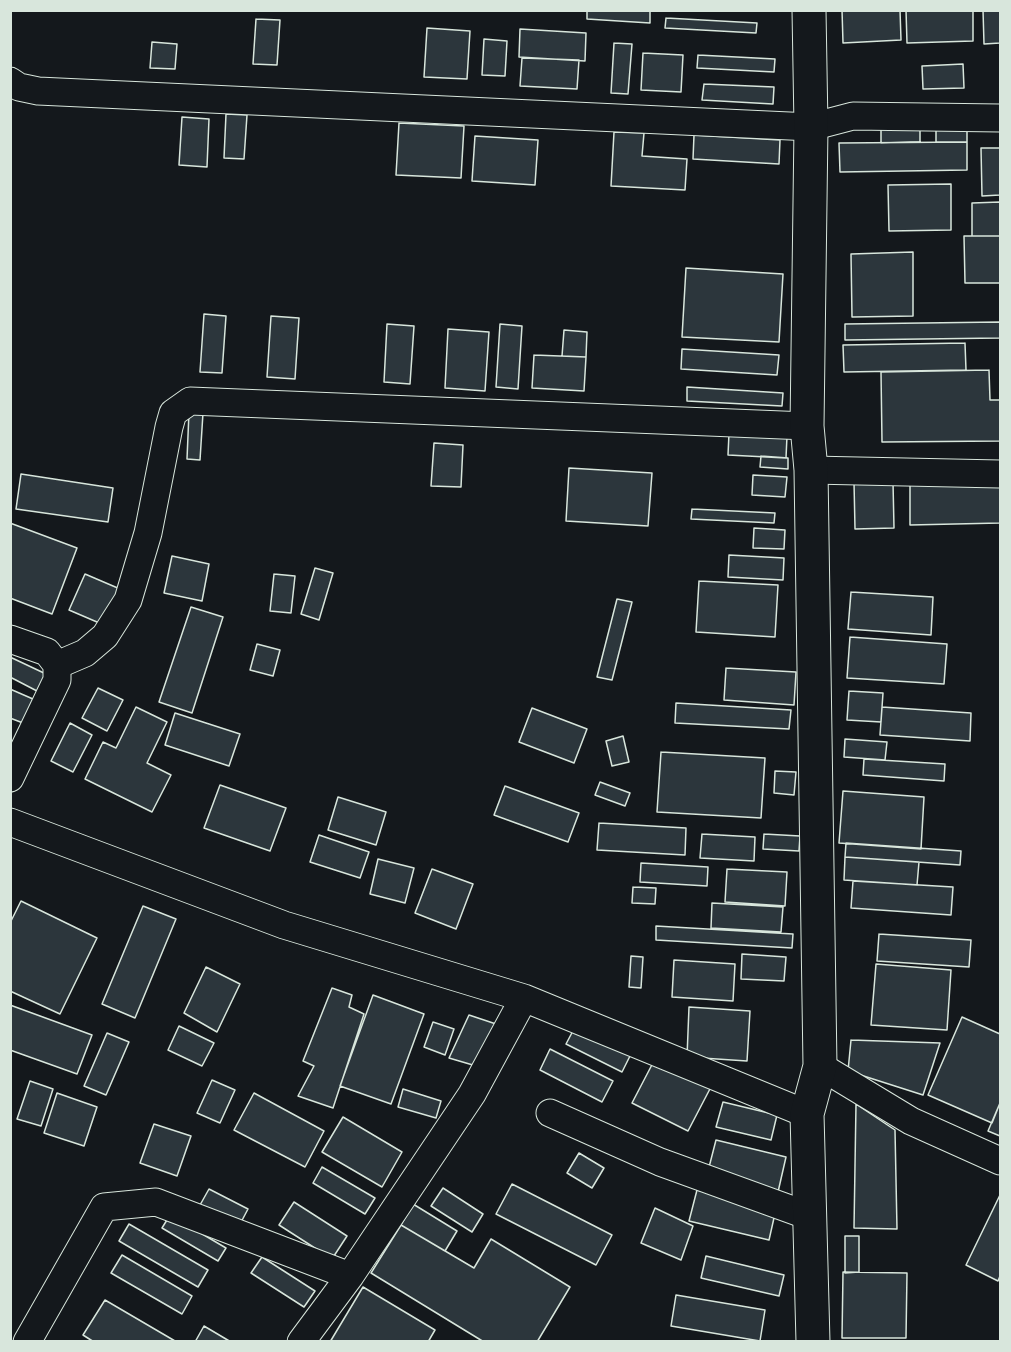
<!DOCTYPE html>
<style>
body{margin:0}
#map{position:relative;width:1011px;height:1352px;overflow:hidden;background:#14181c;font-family:Helvetica,sans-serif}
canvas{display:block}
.frame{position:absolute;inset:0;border:12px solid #d8e6dc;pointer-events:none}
</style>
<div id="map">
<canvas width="1011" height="1352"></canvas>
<div class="frame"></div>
</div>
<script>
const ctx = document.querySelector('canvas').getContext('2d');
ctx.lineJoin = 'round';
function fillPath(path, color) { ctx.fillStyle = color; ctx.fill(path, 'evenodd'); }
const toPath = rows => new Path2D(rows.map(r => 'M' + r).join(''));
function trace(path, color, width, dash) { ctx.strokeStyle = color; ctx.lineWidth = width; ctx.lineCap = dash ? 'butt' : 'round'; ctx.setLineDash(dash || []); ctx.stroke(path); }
const building = toPath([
 [587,10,650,10,650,23,587,19,587,10],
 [842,10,900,10,901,40,843,43,842,10],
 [906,10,973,10,973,41,907,43,906,10],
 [983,10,1000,10,1000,43,984,44,983,10],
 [666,18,757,23,756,33,665,28,666,18],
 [256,19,280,20,277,65,253,64,256,19],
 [427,28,470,31,467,79,424,77,427,28],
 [520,29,586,33,585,61,519,57,520,29],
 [484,39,507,41,505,76,482,75,484,39],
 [152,42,177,44,175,69,150,68,152,42],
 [614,43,632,44,628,94,611,93,614,43],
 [643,53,683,55,681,92,641,90,643,53],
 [698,55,775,59,774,72,697,68,698,55],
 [522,58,579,60,577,89,520,86,522,58],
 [963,64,964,88,923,89,922,66,963,64],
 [704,84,774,87,773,104,702,100,704,84],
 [226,114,247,115,244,159,224,158,226,114],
 [182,117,209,119,207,167,179,165,182,117],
 [399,123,464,126,461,178,396,175,399,123],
 [920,125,920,142,881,143,881,126,920,125],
 [936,125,967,125,967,142,936,142,936,125],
 [614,132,644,133,642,156,687,159,685,190,611,186,614,132],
 [694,135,780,140,779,164,693,159,694,135],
 [475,136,538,140,535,185,472,181,475,136],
 [967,142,967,170,840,172,839,143,967,142],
 [981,148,1000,148,1000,195,982,196,981,148],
 [951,184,951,230,889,231,888,185,951,184],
 [1000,202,1000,236,972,236,972,203,1000,202],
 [964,236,1000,236,1000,283,965,283,964,236],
 [913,252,913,316,852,317,851,254,913,252],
 [686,268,783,274,779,342,682,337,686,268],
 [204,314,226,316,222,373,200,372,204,314],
 [271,316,299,318,295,379,267,377,271,316],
 [1000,322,1000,338,845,340,845,324,1000,322],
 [387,324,414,326,410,384,384,382,387,324],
 [500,324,522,326,518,389,496,387,500,324],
 [448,329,489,332,485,391,445,388,448,329],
 [564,330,587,332,586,357,562,356,564,330],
 [965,343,966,370,844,372,843,345,965,343],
 [682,349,779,355,777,375,681,369,682,349],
 [534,355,586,357,584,391,532,388,534,355],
 [989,370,990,400,1000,400,1000,441,882,442,881,372,989,370],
 [687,387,783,393,782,406,687,401,687,387],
 [189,412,203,413,200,460,187,459,189,412],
 [729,433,787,436,786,458,728,455,729,433],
 [434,443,463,445,461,487,431,486,434,443],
 [761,456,788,458,788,469,760,467,761,456],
 [569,468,652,473,648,526,566,521,569,468],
 [21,474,113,488,108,522,16,509,21,474],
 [753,475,787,477,785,497,752,495,753,475],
 [1000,478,1000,523,910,525,910,480,1000,478],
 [854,482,893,482,894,528,855,529,854,482],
 [692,509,775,513,774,523,691,519,692,509],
 [10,523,77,548,52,614,10,598,10,523],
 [754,528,785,530,784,549,753,548,754,528],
 [729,555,784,558,783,580,728,577,729,555],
 [172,556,209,564,202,601,164,593,172,556],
 [315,568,333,573,319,620,301,614,315,568],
 [85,574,120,589,104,625,69,610,85,574],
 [274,574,295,576,291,613,270,611,274,574],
 [699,581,778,585,775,637,696,632,699,581],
 [851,592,933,597,931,635,848,629,851,592],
 [617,599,632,602,612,680,597,677,617,599],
 [191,607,223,617,192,713,159,702,191,607],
 [850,637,947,644,944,684,847,678,850,637],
 [257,644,280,650,273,676,250,670,257,644],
 [10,657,46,674,37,691,10,677,10,657],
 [726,668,796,672,794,705,724,700,726,668],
 [98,688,123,700,107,731,82,718,98,688],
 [10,689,33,699,23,723,10,718,10,689],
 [849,691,883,693,881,722,847,720,849,691],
 [676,703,791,710,789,729,675,723,676,703],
 [136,707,167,722,147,763,171,775,152,812,85,779,103,742,116,748,136,707],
 [882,707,971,713,970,741,880,735,882,707],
 [532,708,587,729,574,763,519,742,532,708],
 [175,713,240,734,229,766,165,745,175,713],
 [70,723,92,735,73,772,51,761,70,723],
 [623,736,629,762,612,766,606,741,623,736],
 [845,739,887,742,885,760,844,757,845,739],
 [661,752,765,758,761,818,657,812,661,752],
 [864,759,945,764,944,781,863,775,864,759],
 [775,771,796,772,794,795,774,793,775,771],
 [600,782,630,793,625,806,595,795,600,782],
 [220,785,286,808,270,851,204,828,220,785],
 [505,786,579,813,568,842,494,815,505,786],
 [843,791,924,797,921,849,839,843,843,791],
 [338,797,386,812,376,845,328,830,338,797],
 [599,823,686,828,685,855,597,850,599,823],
 [702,834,755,837,754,861,700,858,702,834],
 [764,834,800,836,799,851,763,849,764,834],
 [319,835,369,852,360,878,310,862,319,835],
 [846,843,961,851,960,865,845,857,846,843],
 [845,857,919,862,917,885,844,880,845,857],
 [378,859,414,868,405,903,370,894,378,859],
 [641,863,708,867,707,886,640,882,641,863],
 [432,869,473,884,456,929,415,913,432,869],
 [727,869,787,872,785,906,725,902,727,869],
 [853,881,953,887,951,915,851,908,853,881],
 [633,887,656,888,655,904,632,903,633,887],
 [21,901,97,938,60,1014,10,991,10,923,21,901],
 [712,903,783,907,781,932,711,928,712,903],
 [143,906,176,919,135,1018,102,1004,143,906],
 [656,926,793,934,792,948,656,940,656,926],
 [879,934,971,940,969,967,877,961,879,934],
 [742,954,786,957,784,981,741,979,742,954],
 [631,956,643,957,641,988,629,987,631,956],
 [674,960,735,964,733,1001,672,997,674,960],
 [876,964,951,970,947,1030,871,1025,876,964],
 [206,967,240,984,217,1032,184,1013,206,967],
 [332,988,352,995,349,1007,364,1014,333,1108,298,1096,314,1066,303,1061,332,988],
 [373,995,424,1014,391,1104,340,1086,373,995],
 [10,1005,92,1035,77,1074,10,1050,10,1005],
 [689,1007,750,1011,747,1061,687,1057,689,1007],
 [469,1015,502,1026,483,1068,449,1058,469,1015],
 [962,1017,1000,1034,1000,1103,992,1123,928,1095,962,1017],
 [433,1022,454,1029,445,1055,424,1047,433,1022],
 [179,1026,214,1043,202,1066,168,1050,179,1026],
 [575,1027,631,1054,622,1072,566,1044,575,1027],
 [107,1033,129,1042,106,1095,84,1086,107,1033],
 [851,1040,940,1043,923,1095,848,1071,851,1040],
 [550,1049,613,1081,602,1102,540,1070,550,1049],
 [656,1057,712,1085,688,1131,632,1103,656,1057],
 [212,1080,235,1090,220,1123,197,1113,212,1080],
 [30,1081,53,1089,41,1126,17,1119,30,1081],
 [403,1089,441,1101,436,1118,398,1107,403,1089],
 [57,1093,97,1107,84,1146,44,1133,57,1093],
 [254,1093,324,1131,305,1167,234,1130,254,1093],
 [723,1102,777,1115,771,1140,716,1127,723,1102],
 [1000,1103,1000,1136,988,1131,1000,1103],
 [856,1104,895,1130,897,1229,854,1228,856,1104],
 [343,1117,402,1152,382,1187,322,1152,343,1117],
 [154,1124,191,1136,177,1176,140,1163,154,1124],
 [716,1140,786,1157,778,1192,707,1175,716,1140],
 [579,1153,604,1168,592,1188,567,1173,579,1153],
 [322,1167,375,1198,365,1214,313,1183,322,1167],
 [512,1184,612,1235,596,1265,496,1214,512,1184],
 [443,1188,483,1214,472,1232,431,1206,443,1188],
 [209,1189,248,1209,239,1226,200,1205,209,1189],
 [697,1190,776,1209,769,1240,689,1221,697,1190],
 [1000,1195,1000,1276,998,1281,966,1265,1000,1195],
 [294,1202,347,1236,332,1259,279,1225,294,1202],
 [413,1204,457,1231,445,1251,401,1225,413,1204],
 [655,1208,693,1226,681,1260,641,1243,655,1208],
 [170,1215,226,1248,218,1261,162,1228,170,1215],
 [129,1224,208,1270,198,1287,119,1241,129,1224],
 [401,1225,474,1268,491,1239,570,1287,537,1342,484,1342,371,1273,401,1225],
 [845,1236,859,1236,859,1272,845,1273,845,1236],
 [122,1255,192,1296,182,1314,111,1273,122,1255],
 [706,1256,784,1275,779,1296,701,1278,706,1256],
 [262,1257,315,1291,304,1307,251,1273,262,1257],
 [843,1272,907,1273,906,1338,842,1338,843,1272],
 [363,1287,435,1330,428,1342,330,1342,363,1287],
 [676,1295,765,1310,760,1341,671,1326,676,1295],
 [105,1300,175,1341,174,1342,94,1342,83,1335,105,1300],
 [204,1326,231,1342,195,1342,204,1326]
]);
const minor = toPath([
 [10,81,19,87,38,91,811,127,853,116,1000,118],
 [811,470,1000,474],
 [10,639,47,652,57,665,57,680,10,778],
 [57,665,85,653,105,636,128,600,148,533,169,427,173,413,190,401,807,426],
 [10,822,284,925,524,998,807,1114],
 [820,1066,911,1121,1000,1161],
 [550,1113,660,1162,809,1216],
 [27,1342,104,1207,156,1202,350,1276],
 [301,1342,350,1276,472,1094,524,998]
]);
const major = toPath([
 [809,10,811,127,807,426,811,470,820,1066,807,1114,813,1342]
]);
fillPath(building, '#2c363c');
trace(building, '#d8e6dc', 1.5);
trace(minor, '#d8e6dc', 29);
trace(major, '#d8e6dc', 35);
trace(minor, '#14181c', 27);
trace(major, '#14181c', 33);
</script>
